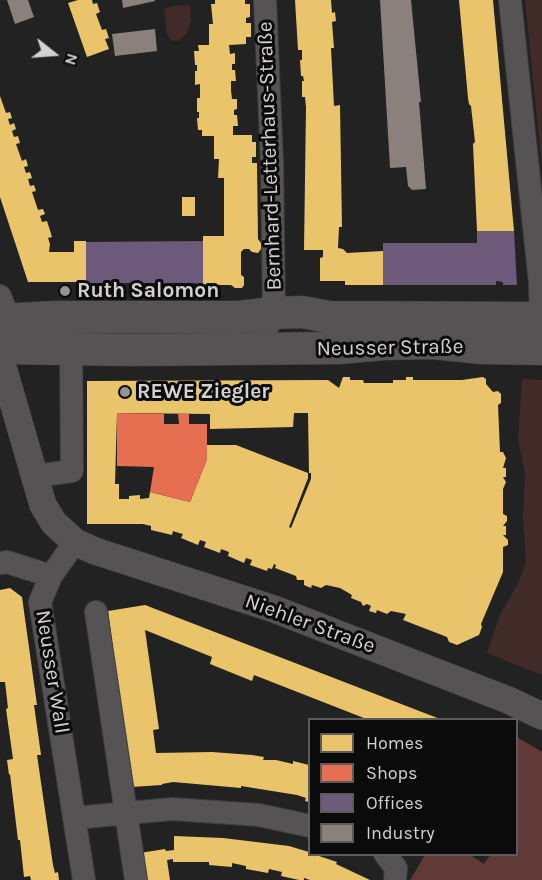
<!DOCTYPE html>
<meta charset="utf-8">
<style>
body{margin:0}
#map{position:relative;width:542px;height:880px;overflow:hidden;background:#232222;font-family:Karla,sans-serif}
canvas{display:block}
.legend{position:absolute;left:308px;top:718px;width:210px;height:138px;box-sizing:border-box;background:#0c0b0b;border:2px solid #5c5a5a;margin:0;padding:8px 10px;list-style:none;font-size:18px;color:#d3d1d1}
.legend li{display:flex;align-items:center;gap:12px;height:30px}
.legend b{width:30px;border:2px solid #5c5a5a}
.north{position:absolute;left:24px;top:24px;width:60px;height:60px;-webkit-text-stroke:4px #0c0b0b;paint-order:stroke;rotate:107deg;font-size:16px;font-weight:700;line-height:24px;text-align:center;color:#d3d1d1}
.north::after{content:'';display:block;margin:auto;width:21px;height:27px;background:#d3d1d1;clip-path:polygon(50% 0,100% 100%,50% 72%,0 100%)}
</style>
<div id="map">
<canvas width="542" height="880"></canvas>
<ul class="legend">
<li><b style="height:16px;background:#e9c46a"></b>Homes</li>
<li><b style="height:16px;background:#e76f51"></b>Shops</li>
<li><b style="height:16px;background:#6d597a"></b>Offices</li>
<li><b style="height:16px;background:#8a817c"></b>Industry</li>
</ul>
<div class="north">N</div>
</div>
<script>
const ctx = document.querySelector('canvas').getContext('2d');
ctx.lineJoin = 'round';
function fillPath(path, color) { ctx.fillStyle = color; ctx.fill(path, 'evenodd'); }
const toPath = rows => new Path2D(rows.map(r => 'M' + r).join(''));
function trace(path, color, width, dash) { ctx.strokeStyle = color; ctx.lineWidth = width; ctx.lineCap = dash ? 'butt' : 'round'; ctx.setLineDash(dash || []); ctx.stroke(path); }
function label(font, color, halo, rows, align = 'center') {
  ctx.font = font + ' Karla,sans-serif'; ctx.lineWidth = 6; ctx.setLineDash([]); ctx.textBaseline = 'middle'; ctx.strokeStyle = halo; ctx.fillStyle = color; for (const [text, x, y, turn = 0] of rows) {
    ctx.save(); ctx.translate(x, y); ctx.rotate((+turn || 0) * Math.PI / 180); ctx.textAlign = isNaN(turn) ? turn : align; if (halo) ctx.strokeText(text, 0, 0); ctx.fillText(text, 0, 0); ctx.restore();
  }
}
const green = toPath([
 [525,0,542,0,542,173,540,149],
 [190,5,191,20,187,33,179,41,171,40,167,34,164,10,171,6],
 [522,379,542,380,542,675,487,653,500,615,518,583,526,562,523,518,525,473,518,440]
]);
const forest = toPath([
 [517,737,542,752,542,880,410,880,425,855,470,855,484,864,490,855,516,854]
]);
const homes = toPath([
 [78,0,92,0,93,4,97,3,100,12,96,14,102,30,106,29,109,38,105,39,109,49,87,57,68,3],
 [215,0,245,0,245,4,250,4,250,17,246,18,246,23,251,23,251,37,246,37,246,44,229,45,230,54,235,53,235,64,232,64,232,70,235,70,236,81,231,81,231,90,232,99,237,99,237,109,234,110,234,115,237,115,238,126,233,126,233,135,252,135,252,142,256,142,256,157,252,157,252,163,257,163,258,239,261,243,261,249,258,253,252,252,249,249,244,249,241,252,241,275,244,277,244,285,242,288,235,288,231,285,203,285,203,236,224,236,224,178,218,178,219,159,214,159,214,136,202,136,202,130,198,130,197,118,199,118,199,112,197,112,197,98,200,98,200,84,195,85,195,71,197,71,197,65,195,65,194,51,199,51,198,45,209,45,209,24,213,24,211,4,215,4],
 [295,0,331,0,332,13,335,12,336,21,332,22,334,48,331,48,334,106,340,105,342,227,339,227,338,248,343,249,347,253,383,251,383,285,345,285,345,281,320,281,320,258,323,257,323,250,304,250,306,107,305,97,302,97,302,81,304,81,303,76,301,76,300,60,302,60,302,50,298,50],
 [459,0,493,0,514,231,477,231,473,144,475,142,471,106,469,104,468,98],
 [0,96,6,113,10,112,12,118,8,119,10,125,14,123,16,129,12,131,14,137,18,136,20,143,16,144,22,161,26,159,28,166,24,167,26,173,30,172,32,178,28,179,30,186,34,185,36,191,32,192,38,210,43,209,45,214,40,216,42,222,47,221,52,237,48,238,50,244,49,252,74,252,74,241,86,241,86,282,28,282,0,197],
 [182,197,195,197,195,216,182,216],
 [343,377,350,377,350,380,363,380,364,383,393,383,393,380,406,380,406,377,413,377,413,380,462,380,483,377,486,379,486,384,493,392,498,391,501,394,501,403,498,405,500,452,503,452,506,458,503,468,506,468,506,477,503,477,506,482,503,489,503,514,507,516,507,521,503,526,506,526,506,535,503,535,508,540,508,545,503,547,503,572,481,624,482,627,479,635,457,645,449,642,447,637,403,620,406,614,391,611,387,614,377,610,376,613,369,611,371,606,367,604,363,606,361,602,351,598,352,595,340,588,326,585,321,588,312,585,311,588,304,585,304,580,297,580,296,576,275,568,276,565,274,564,272,569,268,568,267,571,250,565,252,560,246,558,244,563,228,556,229,552,221,549,220,553,204,547,206,542,200,540,198,545,181,538,183,534,179,533,173,531,172,535,151,530,151,526,143,524,87,524,87,381,328,380,339,388],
 [117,413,210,414,210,429,293,427,294,413,308,413,309,473,311,473,311,479,291,528,289,527,308,478,308,473,236,445,207,445,207,459,190,502,150,492,149,498,140,499,140,495,129,496,129,499,119,499,119,484,115,484],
 [10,588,22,597,37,705,34,705,41,755,37,755,53,865,55,873,58,872,59,880,31,880,30,876,24,877,20,840,18,840,10,774,9,775,7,760,13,759,6,709,8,708,5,682,0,682,0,590],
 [145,605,440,719,369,720,254,675,252,681,210,664,212,657,145,630,159,729,153,730,156,753,212,752,252,755,264,757,263,760,276,760,293,764,293,761,309,765,309,802,305,801,306,798,297,795,241,786,241,788,173,782,162,784,162,785,131,787,108,611],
 [174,836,223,838,289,846,309,852,309,855,316,855,337,862,336,864,370,880,310,880,304,878,304,880,299,880,281,876,282,872,269,869,268,873,246,869,246,866,232,863,232,867,209,865,209,862,173,862,173,859,167,860,170,880,144,880,140,853,165,849,166,851,174,850]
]);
const shops = toPath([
 [117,413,164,414,164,424,179,424,178,414,189,414,189,424,207,424,207,459,190,502,150,492,154,467,117,466]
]);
const offices = toPath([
 [477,231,514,231,517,285,503,285,503,282,496,281,496,285,383,285,383,243,477,243],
 [203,241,203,286,196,286,196,283,95,283,95,286,86,286,86,242]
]);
const industry = toPath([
 [7,0,28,0,34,17,15,24],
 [122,0,155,0,155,1,123,8],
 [380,0,411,0,421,102,419,102,426,189,412,190,408,186,406,167,390,168],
 [155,29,157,51,115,56,112,34]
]);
const minor = toPath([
 [510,0,540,283,541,318],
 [0,296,9,319,16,329],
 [239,349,254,343,268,326,274,313,272,163,265,0],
 [35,476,72,471,71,349],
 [75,542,51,576,40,602,84,880],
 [0,563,7,562,51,576],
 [96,612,136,880],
 [74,818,172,809,259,815,310,826],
 [385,854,396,868,395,880]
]);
const tertiary = toPath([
 [0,357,43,505,54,523,75,542,95,551,274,609,508,700,542,716]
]);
const secondary = toPath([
 [0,320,54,317,239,317,274,313,302,312,329,317,542,318],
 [0,348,131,350,340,348,383,344,433,343,482,348,542,349]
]);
const markers = [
 [65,291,6,"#959494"],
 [125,392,6,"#959494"]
];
const streetNames = [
 ["Bernhard-Letterhaus-Straße",270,156,-92],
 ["Neusser Straße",390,348,-1],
 ["Niehler Straße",310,624,20],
 ["Neusser Wall",52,672,81]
];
const poiNames = [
 ["Ruth Salomon",77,291],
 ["REWE Ziegler",137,392]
];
fillPath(green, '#412b29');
fillPath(forest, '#613a38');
fillPath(homes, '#e9c46a');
fillPath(shops, '#e76f51');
fillPath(offices, '#6d597a');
fillPath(industry, '#8a817c');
trace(minor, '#403e3e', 24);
trace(tertiary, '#403e3e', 28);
trace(secondary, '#403e3e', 33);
trace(minor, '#555353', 22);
trace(tertiary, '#555353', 27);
trace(secondary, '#555353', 32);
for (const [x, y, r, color] of markers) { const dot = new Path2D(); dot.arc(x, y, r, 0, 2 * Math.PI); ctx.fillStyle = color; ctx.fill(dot); trace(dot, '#0c0b0b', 2); }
label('21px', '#d3d1d1', '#0c0b0b', streetNames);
label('bold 21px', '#d3d1d1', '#0c0b0b', poiNames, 'left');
</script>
